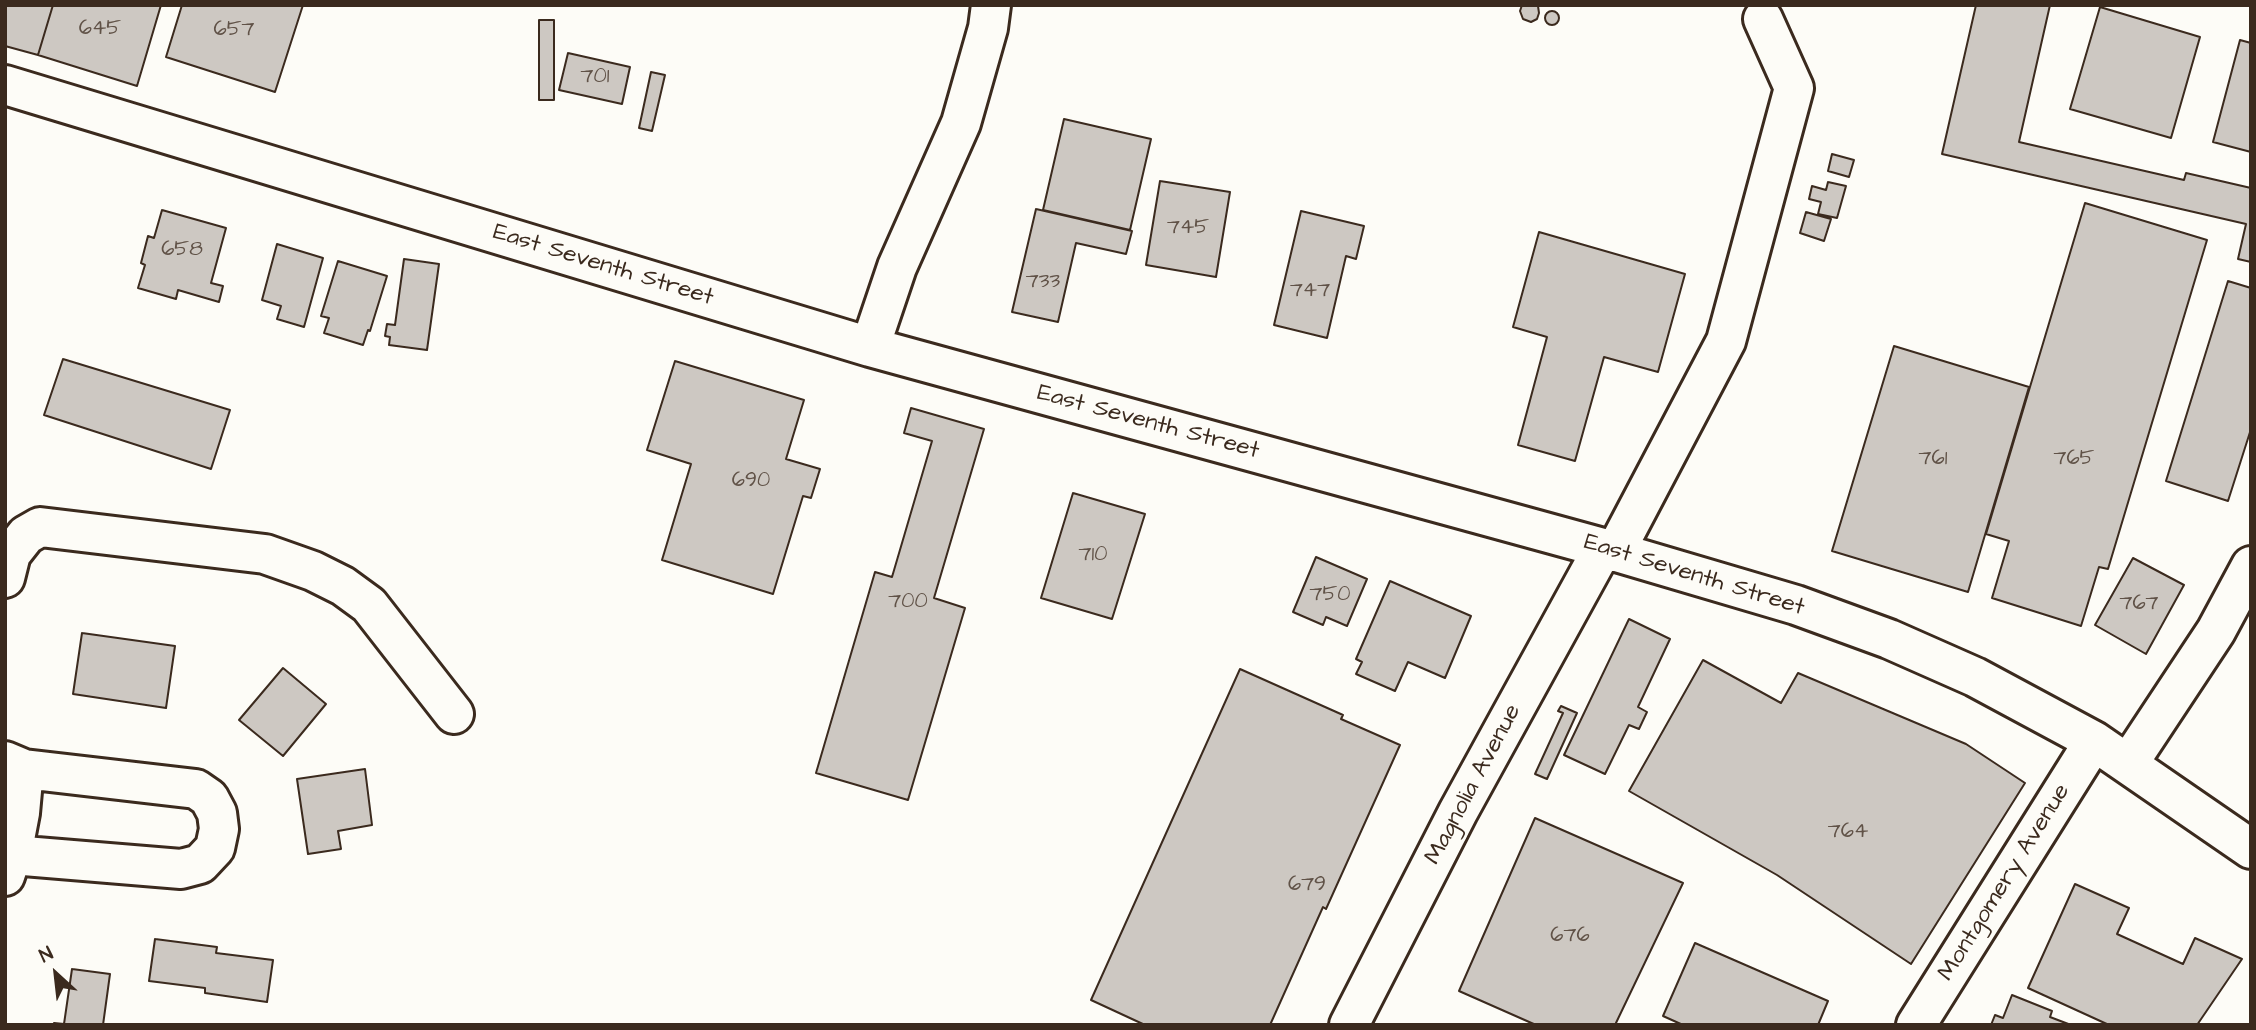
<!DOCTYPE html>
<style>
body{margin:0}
#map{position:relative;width:2256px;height:1030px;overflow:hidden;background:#fdfcf7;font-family:"Architects Daughter",sans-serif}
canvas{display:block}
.frame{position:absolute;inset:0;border:7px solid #3b2a1e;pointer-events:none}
.north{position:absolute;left:21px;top:939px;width:70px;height:70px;-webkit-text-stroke:5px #fdfcf7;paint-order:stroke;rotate:333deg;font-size:19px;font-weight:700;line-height:28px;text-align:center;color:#3b2a1e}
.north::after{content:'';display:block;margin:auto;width:24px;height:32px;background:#3b2a1e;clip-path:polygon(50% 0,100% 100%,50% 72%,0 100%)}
</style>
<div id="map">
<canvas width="2256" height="1030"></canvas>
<div class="frame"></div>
<div class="north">N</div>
</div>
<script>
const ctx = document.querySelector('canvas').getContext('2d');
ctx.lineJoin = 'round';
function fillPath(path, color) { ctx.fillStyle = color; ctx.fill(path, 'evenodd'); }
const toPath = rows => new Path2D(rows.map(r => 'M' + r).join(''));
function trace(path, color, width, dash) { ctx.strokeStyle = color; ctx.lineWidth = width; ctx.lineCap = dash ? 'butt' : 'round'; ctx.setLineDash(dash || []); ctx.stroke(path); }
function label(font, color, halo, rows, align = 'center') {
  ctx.font = font + ' "Architects Daughter",sans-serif'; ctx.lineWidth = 5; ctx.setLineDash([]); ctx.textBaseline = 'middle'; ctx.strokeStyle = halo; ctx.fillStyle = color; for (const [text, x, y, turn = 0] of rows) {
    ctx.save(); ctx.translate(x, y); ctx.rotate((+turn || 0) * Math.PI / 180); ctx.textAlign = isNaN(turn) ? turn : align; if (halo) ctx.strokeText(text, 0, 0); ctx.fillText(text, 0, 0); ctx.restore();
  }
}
const building = toPath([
 [5,5,53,5,38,55,5,46,5,5],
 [53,5,161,5,137,86,38,55,53,5],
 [182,5,303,5,275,92,166,57,182,5],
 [1522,5,1538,6,1539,13,1537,19,1531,22,1523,19,1520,11,1522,5],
 [1976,5,2050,5,2019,142,2184,180,2186,173,2251,188,2251,262,2238,259,2246,224,1942,154,1976,5],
 [2100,7,2200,37,2171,138,2070,109,2100,7],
 '1545 18a7 7 0 1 1 14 0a7 7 0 1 1-14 0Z',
 [539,20,554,20,554,100,539,100,539,20],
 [2240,40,2251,43,2251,152,2213,142,2240,40],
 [568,53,630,67,622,104,559,90,568,53],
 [651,72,665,75,652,131,639,128,651,72],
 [1064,119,1151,139,1130,230,1043,210,1064,119],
 [1832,154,1854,160,1849,177,1828,171,1832,154],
 [1160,181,1230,192,1216,277,1146,265,1160,181],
 [1828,182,1846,186,1837,218,1818,214,1821,202,1809,199,1812,186,1826,190,1828,182],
 [2085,203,2207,240,2108,569,2099,567,2081,626,1992,598,2009,541,1986,534,2085,203],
 [1036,209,1132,231,1126,254,1076,243,1058,322,1012,312,1036,209],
 [162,210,226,228,211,283,223,286,219,302,178,290,176,299,138,288,145,265,141,263,148,236,154,238,162,210],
 [1301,211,1364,226,1356,259,1346,256,1327,338,1274,325,1301,211],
 [1806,212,1831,219,1824,241,1800,233,1806,212],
 [1539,232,1685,274,1658,372,1604,357,1575,461,1518,445,1547,337,1513,327,1539,232],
 [277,244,323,258,304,327,277,319,281,306,262,300,277,244],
 [404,259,439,264,427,350,389,345,390,337,385,336,387,324,395,325,404,259],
 [338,261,387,276,370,331,368,330,363,345,324,333,329,318,321,316,338,261],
 [2228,281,2251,288,2251,429,2228,501,2166,481,2228,281],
 [1894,346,2029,387,1968,592,1832,551,1894,346],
 [63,359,230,410,211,469,44,415,63,359],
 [675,361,804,400,786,459,820,469,811,498,803,496,773,594,662,560,691,464,647,450,675,361],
 [911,408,984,429,934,598,965,608,908,800,816,773,875,572,892,577,932,441,904,433,911,408],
 [1073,493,1145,514,1112,619,1041,598,1073,493],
 [1316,557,1367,579,1347,626,1326,617,1323,625,1293,612,1316,557],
 [2133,558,2184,585,2146,654,2095,625,2133,558],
 [1390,581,1471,616,1445,678,1408,662,1395,691,1356,674,1362,662,1356,659,1390,581],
 [1629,619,1670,639,1638,707,1647,712,1639,729,1629,725,1605,774,1564,755,1629,619],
 [82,633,175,646,166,708,73,694,82,633],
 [1703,660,1781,703,1798,673,1966,744,2025,783,1911,964,1777,875,1629,791,1703,660],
 [283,668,326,704,283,756,239,720,283,668],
 [1240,669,1343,715,1341,719,1400,745,1326,909,1323,907,1270,1025,1145,1025,1091,1000,1240,669],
 [1561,706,1577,713,1547,779,1535,774,1563,713,1558,711,1561,706],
 [365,769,372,825,338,831,341,849,308,854,297,779,365,769],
 [1535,818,1683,883,1615,1025,1536,1025,1459,991,1535,818],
 [2075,884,2129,908,2117,934,2183,964,2195,938,2242,959,2197,1025,2109,1025,2028,988,2075,884],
 [155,939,217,947,216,953,273,960,267,1002,205,993,205,988,149,981,155,939],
 [1695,943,1828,1001,1818,1025,1683,1025,1663,1016,1695,943],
 [72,969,110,974,103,1025,54,1025,54,1023,64,1024,72,969],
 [2012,995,2052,1011,2050,1017,2071,1025,1991,1025,1995,1015,2003,1018,2012,995]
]);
const minor = toPath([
 [5,85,870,347,1603,548,1796,605,1889,639,1975,677,2094,741,2251,849],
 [870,347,897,267,961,123,988,28,991,5],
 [1615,552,1726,341,1794,88,1763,19],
 [5,578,11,554,26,535,40,527,265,554,313,571,343,586,369,605,454,714],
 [5,761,24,769,196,789,209,798,217,813,219,829,215,848,200,864,181,869,12,855],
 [2128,764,2216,631,2251,566],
 [5,876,12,855,20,813,24,769],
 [1349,1025,1458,812,1603,548],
 [1916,1025,2094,741]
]);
const numberNames = [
 ["645",100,30],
 ["657",234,31],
 ["701",595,78],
 ["745",1188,229],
 ["658",182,251],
 ["733",1043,283],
 ["747",1310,292],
 ["761",1933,460],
 ["765",2074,460],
 ["690",751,482],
 ["710",1093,556],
 ["750",1330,596],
 ["700",908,603],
 ["767",2139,605],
 ["764",1848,833],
 ["679",1307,886],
 ["676",1570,937]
];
const streetNames = [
 ["East Seventh Street",603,266,17],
 ["East Seventh Street",1148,423,15],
 ["East Seventh Street",1694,576,17],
 ["Magnolia Avenue",1474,785,-62],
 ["Montgomery Avenue",2005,883,-58]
];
fillPath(building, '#cdc8c2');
trace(building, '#3b2a1e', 2);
trace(minor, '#3b2a1e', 44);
trace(minor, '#fdfcf7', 38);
label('21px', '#605247', null, numberNames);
label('24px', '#3b2a1e', '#fdfcf7', streetNames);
</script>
